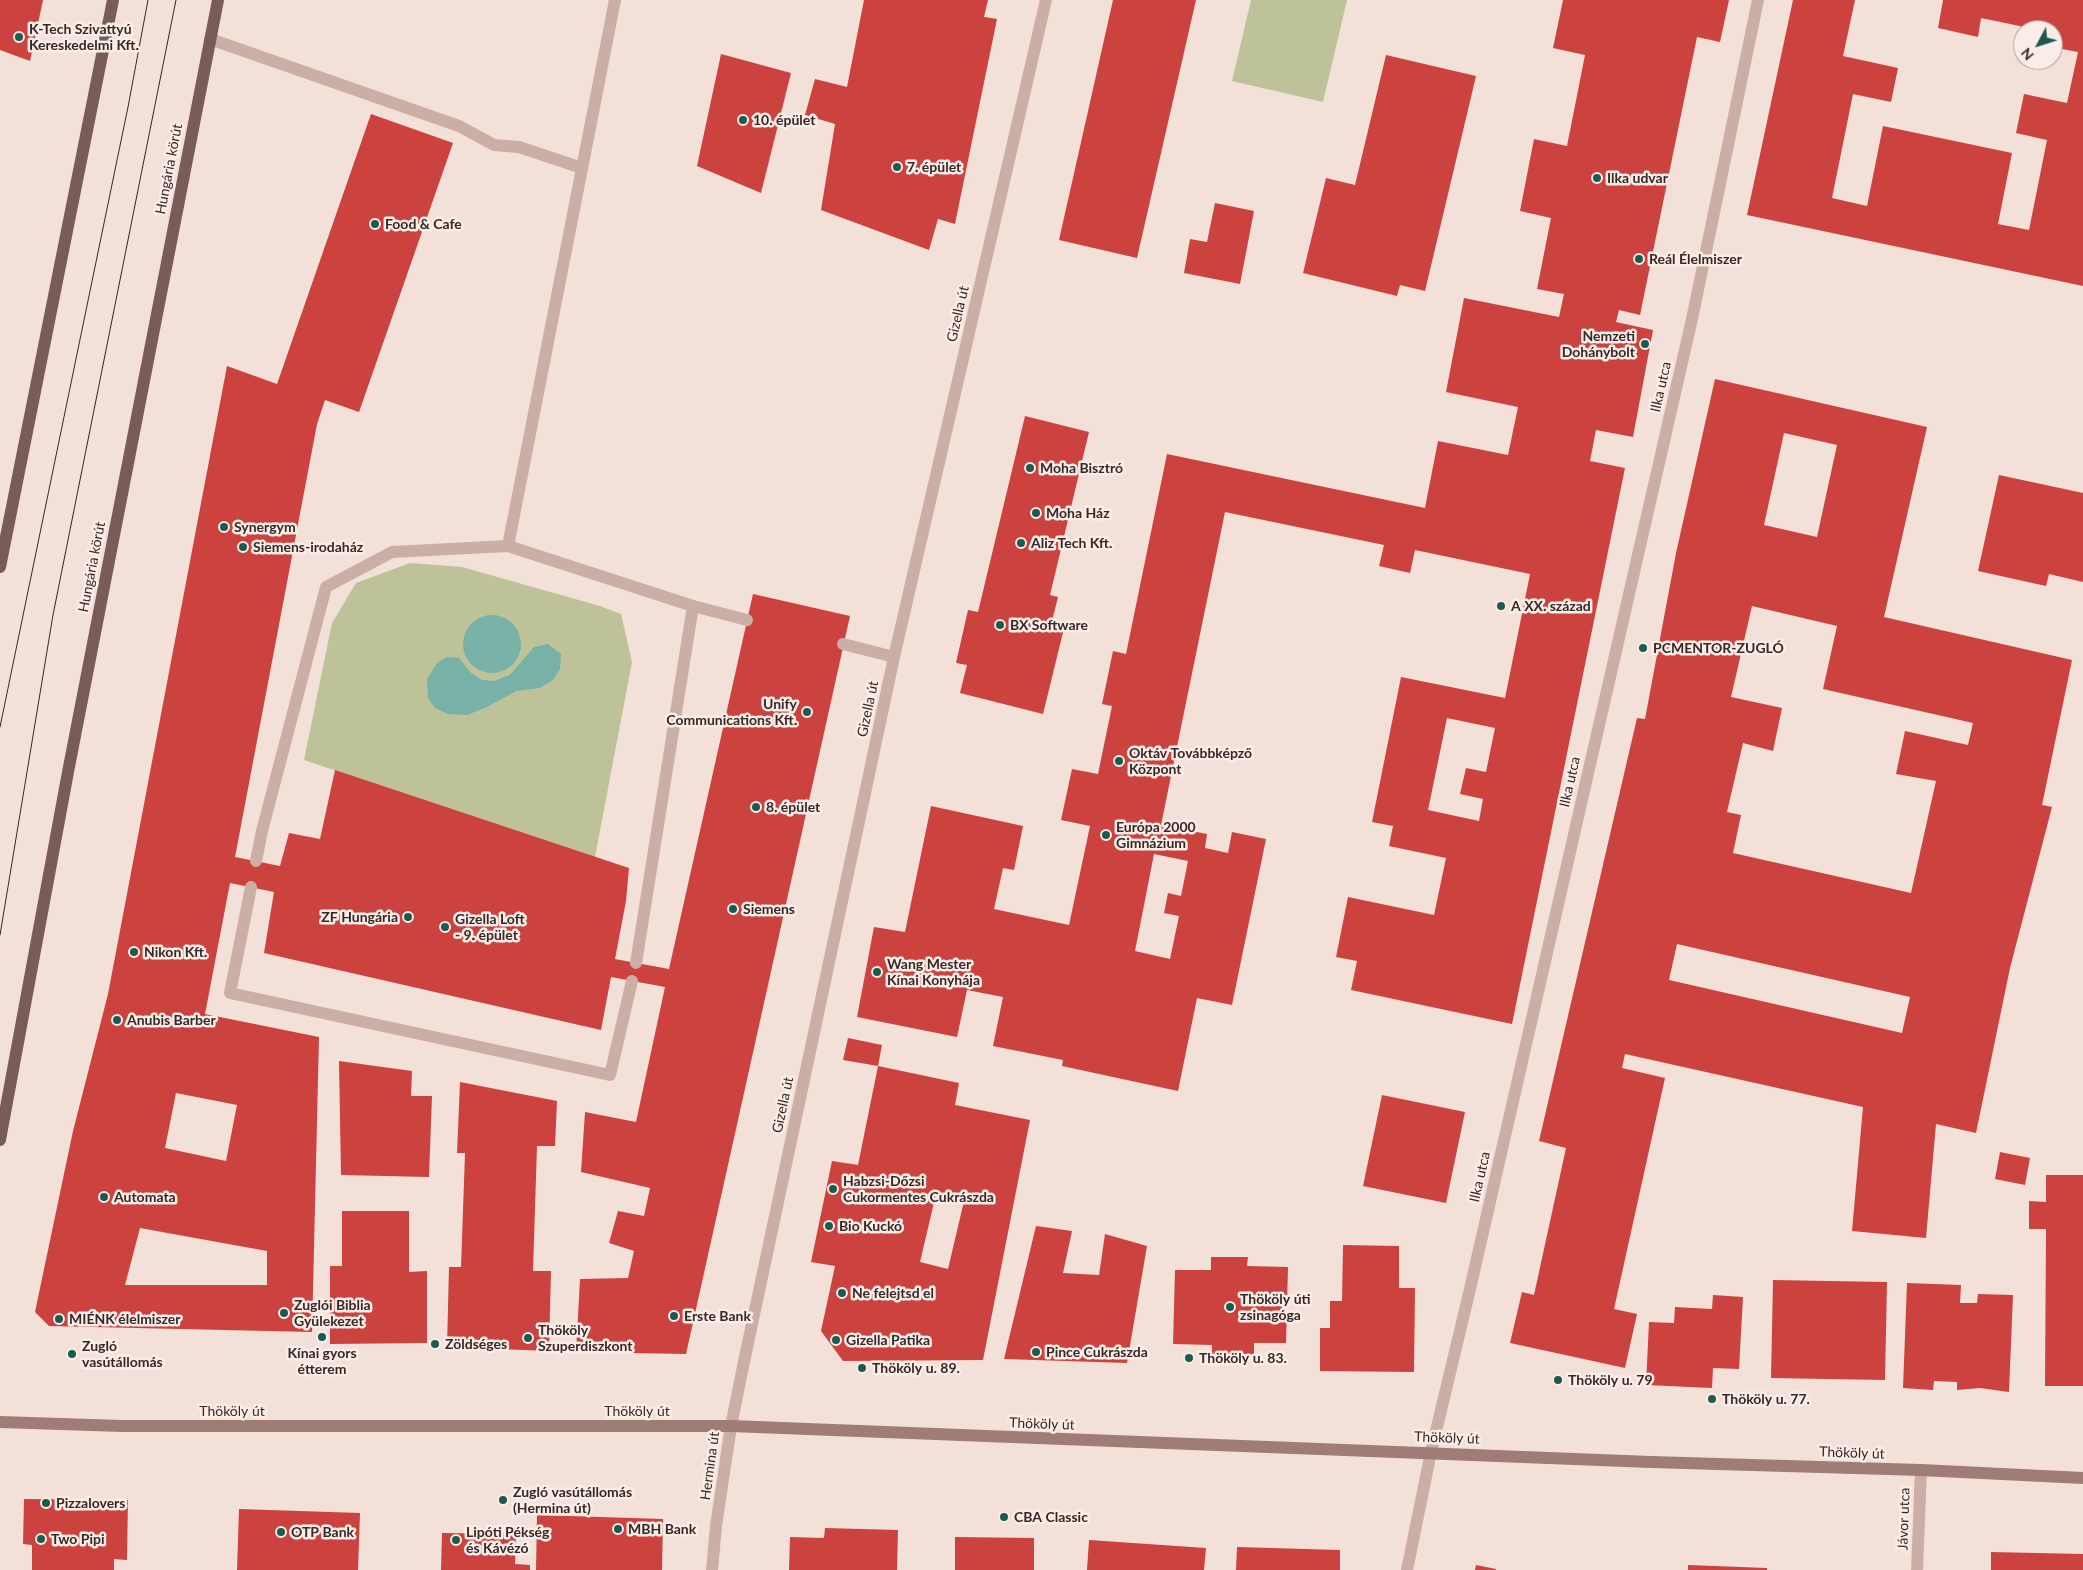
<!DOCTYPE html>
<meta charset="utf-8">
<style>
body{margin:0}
#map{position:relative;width:2083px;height:1570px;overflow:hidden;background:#f3e1d9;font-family:Lato,sans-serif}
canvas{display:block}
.north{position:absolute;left:2013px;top:20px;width:50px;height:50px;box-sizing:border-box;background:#faece6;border:1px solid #ac9e9a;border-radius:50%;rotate:230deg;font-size:14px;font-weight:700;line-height:20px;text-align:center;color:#362827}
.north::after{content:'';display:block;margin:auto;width:18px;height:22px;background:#1a5a50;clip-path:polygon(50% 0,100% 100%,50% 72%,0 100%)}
</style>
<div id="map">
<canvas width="2083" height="1570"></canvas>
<div class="north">N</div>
</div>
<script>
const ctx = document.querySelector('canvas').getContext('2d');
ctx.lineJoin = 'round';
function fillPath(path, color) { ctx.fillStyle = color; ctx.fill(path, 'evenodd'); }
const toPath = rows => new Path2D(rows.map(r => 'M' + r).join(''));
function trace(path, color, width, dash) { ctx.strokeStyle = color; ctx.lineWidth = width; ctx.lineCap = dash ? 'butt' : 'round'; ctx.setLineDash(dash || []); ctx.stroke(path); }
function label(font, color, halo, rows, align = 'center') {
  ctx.font = font + ' Lato,sans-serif'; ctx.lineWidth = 5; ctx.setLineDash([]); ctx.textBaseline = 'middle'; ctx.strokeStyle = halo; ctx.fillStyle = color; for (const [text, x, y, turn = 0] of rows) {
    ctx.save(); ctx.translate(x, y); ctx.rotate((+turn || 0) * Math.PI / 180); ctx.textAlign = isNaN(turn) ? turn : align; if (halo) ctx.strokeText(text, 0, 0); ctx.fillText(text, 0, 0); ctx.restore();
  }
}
const green = toPath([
 [1251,0,1347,0,1323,102,1232,81],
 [410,563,462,567,600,606,621,614,632,662,595,857,304,760,332,623,356,583]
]);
const water = toPath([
 '463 644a29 29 0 1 1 58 0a29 29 0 1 1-58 0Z',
 [548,644,561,654,560,669,553,680,540,688,516,691,485,708,467,715,448,714,435,708,428,698,427,679,437,663,447,657,459,658,471,673,482,680,494,681,510,675,534,647]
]);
const building = toPath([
 [0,0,43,0,30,61,0,50],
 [864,0,988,0,984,17,997,19,955,224,938,219,929,250,821,210,835,124,805,115,815,79,847,87],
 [1113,0,1196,0,1137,258,1059,240],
 [1563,0,1729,0,1720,42,1697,37,1640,315,1619,310,1616,322,1653,330,1633,437,1596,430,1590,461,1625,468,1512,1024,1351,990,1357,961,1336,957,1348,897,1434,915,1446,858,1389,846,1393,826,1372,822,1401,677,1505,698,1530,574,1415,550,1410,573,1379,566,1384,545,1225,512,1161,825,1207,834,1205,848,1228,853,1232,832,1266,839,1232,1005,1197,998,1178,1091,1062,1066,1063,1060,993,1046,1003,997,967,990,957,1037,857,1017,874,927,905,932,931,806,1023,826,1014,870,1003,868,994,909,1069,925,1090,826,1061,820,1072,769,1098,774,1112,706,1102,704,1113,651,1126,654,1167,454,1425,508,1438,441,1508,455,1518,407,1446,392,1464,298,1559,317,1564,294,1537,289,1551,218,1520,211,1534,139,1567,146,1585,55,1553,48],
 [1447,718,1495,728,1486,772,1466,768,1460,794,1483,799,1479,821,1428,810],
 [1154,854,1188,861,1181,896,1168,893,1164,913,1179,916,1170,959,1135,951],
 [1793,0,1855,0,1843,56,1898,68,1891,102,1853,94,1832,198,1867,206,1883,126,2012,153,1998,224,2029,230,2047,140,2016,133,2024,94,2067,103,2078,52,2057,48,2059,34,2053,33,2053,30,2039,30,1981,18,1978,37,1938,28,1943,0,2083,0,2083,286,1747,215],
 [721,54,791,73,761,193,697,166],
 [1386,55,1476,76,1425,291,1400,285,1397,296,1303,273,1326,178,1355,185],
 [371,114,453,143,359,412,325,400,317,424,235,857,280,866,289,833,320,839,335,770,629,868,626,901,615,959,669,969,753,594,850,616,686,1354,576,1352,580,1279,628,1278,634,1251,609,1243,618,1211,644,1216,650,1188,581,1172,585,1112,636,1122,665,987,611,977,601,1030,264,953,274,892,230,883,205,1014,319,1037,312,1332,49,1326,35,1312,73,1131,108,994,227,366,277,384],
 [176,1093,237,1105,226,1161,165,1148],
 [140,1228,267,1251,267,1285,125,1285],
 [1215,203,1254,211,1240,284,1184,273,1190,239,1207,242],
 [1715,379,1927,427,1884,617,2072,660,2042,805,2052,807,2010,968,1976,1133,1936,1124,1926,1238,1852,1231,1863,1107,1625,1054,1622,1068,1665,1078,1614,1309,1637,1314,1625,1368,1510,1343,1522,1292,1534,1295,1566,1148,1539,1141,1637,718,1645,719,1676,553],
 [1784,433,1837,445,1817,537,1764,525],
 [1752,606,1837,626,1823,689,1973,723,1968,745,1905,731,1896,774,1936,781,1911,893,1733,853,1741,815,1727,812,1743,743,1773,751,1782,708,1731,697],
 [1677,944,1910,997,1902,1033,1669,980],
 [1025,416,1089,432,1050,595,1058,597,1052,621,1065,624,1043,714,960,693,967,665,956,663,968,610,978,612],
 [1999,475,2083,493,2083,582,2049,574,2046,586,1978,571],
 [848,1038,882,1045,878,1066,843,1060],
 [339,1061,412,1071,411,1096,432,1096,429,1177,341,1175],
 [878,1066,959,1083,955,1105,1030,1120,983,1360,843,1361,821,1331,835,1266,811,1262,832,1161,858,1165],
 [936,1194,964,1201,948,1269,920,1262],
 [460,1082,557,1101,555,1146,537,1146,533,1271,551,1271,549,1351,447,1347,449,1267,461,1267,465,1153,457,1153],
 [1382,1095,1465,1112,1446,1203,1363,1186],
 [2000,1152,2030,1158,2025,1185,1995,1179],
 [2046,1175,2083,1175,2083,1386,2045,1386,2046,1229,2029,1229,2029,1201,2046,1202],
 [342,1211,409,1211,409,1272,427,1271,427,1343,330,1344,330,1266,342,1266],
 [1036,1226,1072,1231,1063,1273,1099,1275,1105,1234,1147,1246,1127,1363,1004,1359],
 [1343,1245,1399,1246,1399,1288,1415,1288,1414,1372,1320,1371,1320,1328,1330,1328,1330,1301,1342,1301],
 [1211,1257,1248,1257,1247,1266,1288,1267,1286,1343,1254,1343,1254,1358,1212,1357,1212,1345,1173,1344,1175,1270,1211,1270],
 [1773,1280,1887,1282,1885,1380,1771,1378],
 [1907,1283,1961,1285,1960,1303,1977,1303,1978,1294,2013,1295,2009,1392,1980,1388,1957,1390,1957,1382,1934,1381,1933,1390,1903,1388],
 [1713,1295,1743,1297,1739,1369,1713,1368,1712,1388,1646,1385,1649,1322,1674,1323,1675,1307,1712,1309],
 [24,1499,128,1500,127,1560,114,1559,114,1570,32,1570,32,1545,23,1544],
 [239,1509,360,1513,358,1570,237,1570],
 [537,1515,663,1519,662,1570,536,1570],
 [825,1528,898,1530,897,1570,789,1570,790,1537,824,1538],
 [442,1533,516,1534,515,1564,530,1565,530,1570,441,1570],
 [955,1537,1034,1538,1034,1570,955,1570],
 [1089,1540,1206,1548,1204,1570,1087,1570],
 [1237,1547,1340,1550,1340,1570,1236,1570],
 [1991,1552,2083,1554,2083,1570,1991,1570],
 [1476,1565,1496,1569,1496,1570,1475,1570],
 [1688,1565,1767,1568,1767,1570,1688,1570]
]);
const service = toPath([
 [615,0,508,546,693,606,636,963],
 [210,39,459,126,494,145,519,147,582,168],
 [693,606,747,620],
 [843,644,894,657],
 [256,861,262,831,326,587,392,552,508,546],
 [251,887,230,993,610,1075,632,981]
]);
const minor = toPath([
 [712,1570,716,1526,731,1426,745,1357,894,657,1046,0],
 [1407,1570,1431,1452,1470,1289,1692,319,1758,0],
 [1917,1570,1921,1470]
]);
const secondary = toPath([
 [0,1422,122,1426,731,1426,1651,1462,1921,1470,2083,1478]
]);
const primary = toPath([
 [0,567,113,0],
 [0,1140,68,772,218,0]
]);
const tram = toPath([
 [0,727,128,107,148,0],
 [0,935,53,615,176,0]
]);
const markers = [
 [19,37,5,"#1a5a50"],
 [743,120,5,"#1a5a50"],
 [897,167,5,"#1a5a50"],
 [1597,178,5,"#1a5a50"],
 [375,224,5,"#1a5a50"],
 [1639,259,5,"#1a5a50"],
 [1645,344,5,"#1a5a50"],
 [1030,468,5,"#1a5a50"],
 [1036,513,5,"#1a5a50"],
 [224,527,5,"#1a5a50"],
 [1021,543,5,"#1a5a50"],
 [243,547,5,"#1a5a50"],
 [1501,606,5,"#1a5a50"],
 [1000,625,5,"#1a5a50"],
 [1643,648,5,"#1a5a50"],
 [807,712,5,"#1a5a50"],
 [1119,761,5,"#1a5a50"],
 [756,807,5,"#1a5a50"],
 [1106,835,5,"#1a5a50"],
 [733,909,5,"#1a5a50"],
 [408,917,5,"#1a5a50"],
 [445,927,5,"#1a5a50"],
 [134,952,5,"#1a5a50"],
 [877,972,5,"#1a5a50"],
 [117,1020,5,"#1a5a50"],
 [833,1189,5,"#1a5a50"],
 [104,1197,5,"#1a5a50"],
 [829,1226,5,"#1a5a50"],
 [842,1293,5,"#1a5a50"],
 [1230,1307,5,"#1a5a50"],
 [284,1313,5,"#1a5a50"],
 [674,1316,5,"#1a5a50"],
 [59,1319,5,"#1a5a50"],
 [322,1337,5,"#1a5a50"],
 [528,1338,5,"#1a5a50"],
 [836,1340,5,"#1a5a50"],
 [435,1344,5,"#1a5a50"],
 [1036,1352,5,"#1a5a50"],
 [72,1354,5,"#1a5a50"],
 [1189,1358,5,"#1a5a50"],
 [862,1368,5,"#1a5a50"],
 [1558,1380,5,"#1a5a50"],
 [1712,1399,5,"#1a5a50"],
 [503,1500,5,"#1a5a50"],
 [46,1503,5,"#1a5a50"],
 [1004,1517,5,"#1a5a50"],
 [618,1529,5,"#1a5a50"],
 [281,1532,5,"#1a5a50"],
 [41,1539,5,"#1a5a50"],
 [456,1540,5,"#1a5a50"]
];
const poiNames = [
 ["K-Tech Szivattyú",29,29],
 ["Kereskedelmi Kft.",29,45],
 ["10. épület",753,120],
 ["7. épület",907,167],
 ["Ilka udvar",1607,178],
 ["Food & Cafe",385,224],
 ["Reál Élelmiszer",1649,259],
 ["Nemzeti",1635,336,"right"],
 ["Dohánybolt",1635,352,"right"],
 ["Moha Bisztró",1040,468],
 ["Moha Ház",1046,513],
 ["Synergym",234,527],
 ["Aliz Tech Kft.",1031,543],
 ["Siemens-irodaház",253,547],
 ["A XX. század",1511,606],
 ["BX Software",1010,625],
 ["PCMENTOR-ZUGLÓ",1653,648],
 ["Unify",797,704,"right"],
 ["Communications Kft.",797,720,"right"],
 ["Oktáv Továbbképző",1129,753],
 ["Központ",1129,769],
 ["8. épület",766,807],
 ["Európa 2000",1116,827],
 ["Gimnázium",1116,843],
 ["Siemens",743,909],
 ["ZF Hungária",398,917,"right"],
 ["Gizella Loft",455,919],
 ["- 9. épület",455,935],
 ["Nikon Kft.",144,952],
 ["Wang Mester",887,964],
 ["Kínai Konyhája",887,980],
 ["Anubis Barber",127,1020],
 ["Habzsi-Dőzsi",843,1181],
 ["Cukormentes Cukrászda",843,1197],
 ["Automata",114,1197],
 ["Bio Kuckó",839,1226],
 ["Ne felejtsd el",852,1293],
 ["Thököly úti",1240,1299],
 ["zsinagóga",1240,1315],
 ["Zuglói Biblia",294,1305],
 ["Gyülekezet",294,1321],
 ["Erste Bank",684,1316],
 ["MIÉNK élelmiszer",69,1319],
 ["Thököly",538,1330],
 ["Szuperdiszkont",538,1346],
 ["Gizella Patika",846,1340],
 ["Zöldséges",445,1344],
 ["Zugló",82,1346],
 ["vasútállomás",82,1362],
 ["Pince Cukrászda",1046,1352],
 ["Kínai gyors",322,1353,"center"],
 ["étterem",322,1369,"center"],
 ["Thököly u. 83.",1199,1358],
 ["Thököly u. 89.",872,1368],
 ["Thököly u. 79",1568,1380],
 ["Thököly u. 77.",1722,1399],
 ["Zugló vasútállomás",513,1492],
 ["(Hermina út)",513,1508],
 ["Pizzalovers",56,1503],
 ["CBA Classic",1014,1517],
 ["MBH Bank",628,1529],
 ["OTP Bank",291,1532],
 ["Lipóti Pékség",466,1532],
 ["és Kávézó",466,1548],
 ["Two Pipi",51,1539]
];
const streetNames = [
 ["Hungária körút",169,169,-79],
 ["Gizella út",958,314,-77],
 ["Ilka utca",1661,387,-77],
 ["Hungária körút",92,567,-79],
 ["Gizella út",868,709,-78],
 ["Ilka utca",1570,782,-77],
 ["Gizella út",783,1105,-78],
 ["Ilka utca",1480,1177,-77],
 ["Thököly út",232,1411],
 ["Thököly út",637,1411],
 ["Thököly út",1042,1424,2],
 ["Thököly út",1447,1438,2],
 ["Thököly út",1852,1453,2],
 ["Hermina út",710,1466,-82],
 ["Jávor utca",1904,1519,-88]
];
fillPath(green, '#bdc299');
fillPath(water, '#77b1a7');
fillPath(building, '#cc423e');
trace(service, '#cbaea5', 12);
trace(minor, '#cbaea5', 12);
trace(secondary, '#9f7c76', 12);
trace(primary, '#795b57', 12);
trace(tram, '#362827', 1);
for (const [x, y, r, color] of markers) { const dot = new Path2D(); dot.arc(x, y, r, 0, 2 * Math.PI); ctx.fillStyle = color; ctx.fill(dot); trace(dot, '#faece6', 2); }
label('bold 14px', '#362827', '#faece6', poiNames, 'left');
label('14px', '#362827', '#faece6', streetNames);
</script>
